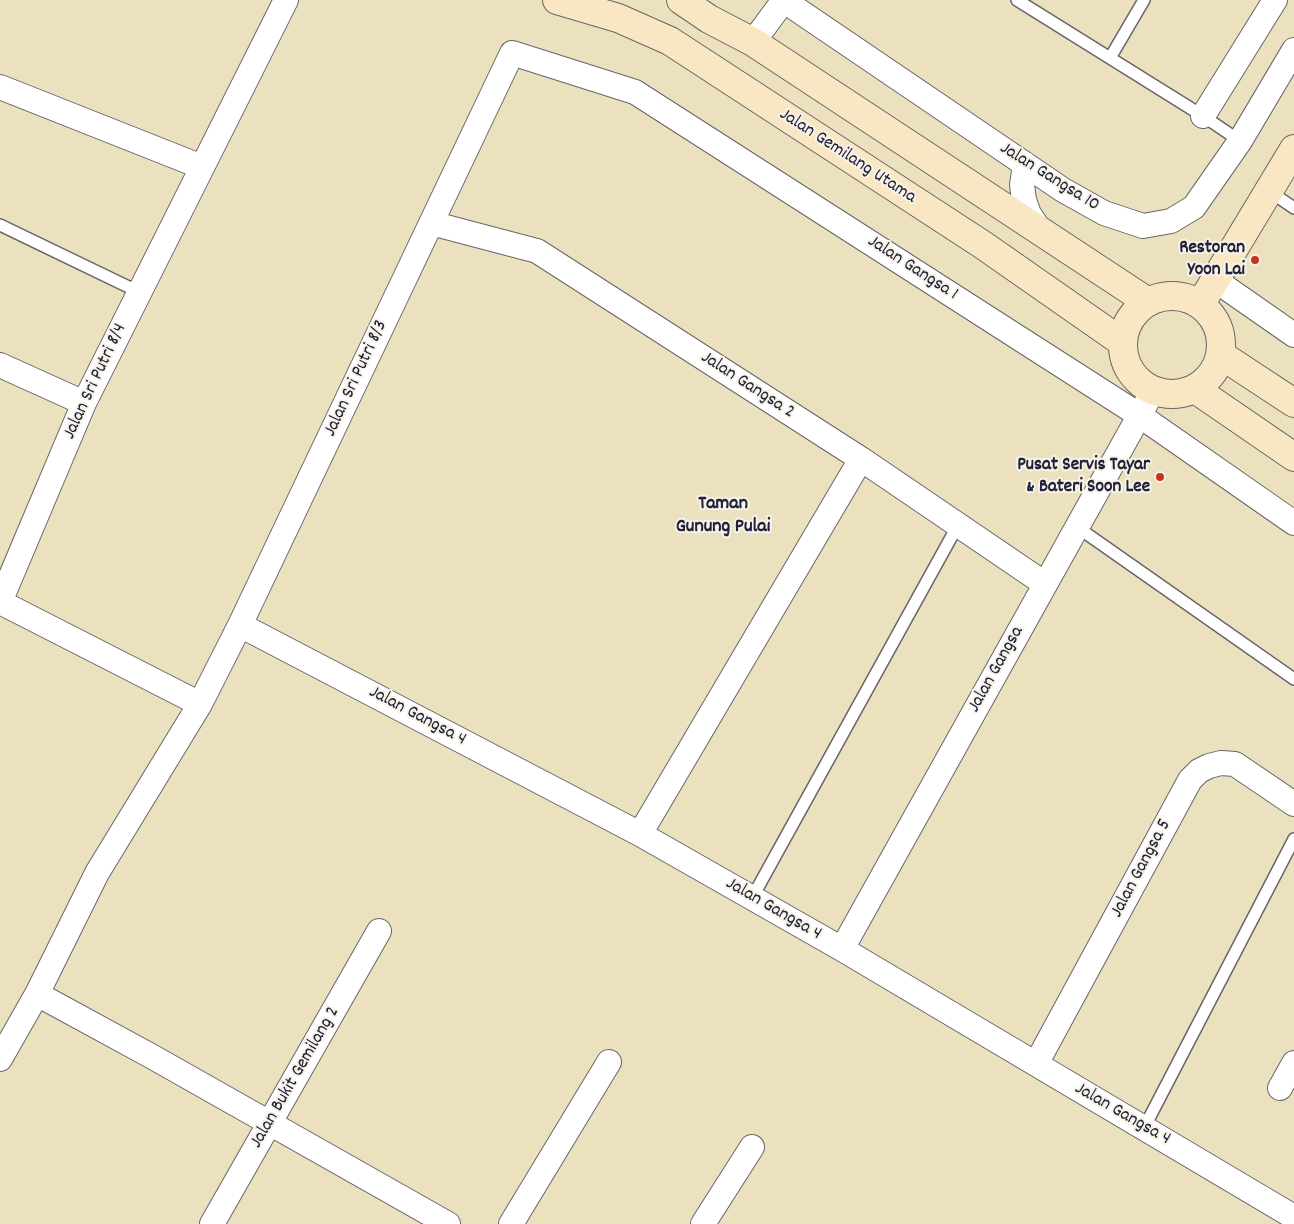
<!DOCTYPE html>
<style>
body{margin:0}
canvas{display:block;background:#ebe1bf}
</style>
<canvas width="1294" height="1224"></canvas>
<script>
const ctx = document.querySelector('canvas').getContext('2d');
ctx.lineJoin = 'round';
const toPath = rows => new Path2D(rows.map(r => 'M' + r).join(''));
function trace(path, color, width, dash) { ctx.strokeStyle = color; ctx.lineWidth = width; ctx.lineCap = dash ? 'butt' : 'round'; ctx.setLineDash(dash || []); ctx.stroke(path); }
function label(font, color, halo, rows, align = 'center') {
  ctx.font = font + ' Dekko,sans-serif'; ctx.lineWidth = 4; ctx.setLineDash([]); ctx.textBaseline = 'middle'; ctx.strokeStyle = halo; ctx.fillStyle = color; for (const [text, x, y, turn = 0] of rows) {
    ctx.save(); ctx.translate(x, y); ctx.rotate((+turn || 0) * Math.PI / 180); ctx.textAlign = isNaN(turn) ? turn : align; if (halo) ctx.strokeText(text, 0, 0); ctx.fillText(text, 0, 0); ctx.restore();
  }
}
const lane = toPath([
 [1017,0,1203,116,1240,141],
 [1110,58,1144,0],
 [1269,191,1294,208],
 [0,225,139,292],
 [1077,527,1294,679],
 [752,898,958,525],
 [1144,1128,1294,839]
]);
const street = toPath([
 [783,0,1063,190,1104,213,1143,226,1171,221,1194,207,1240,141,1294,50],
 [753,42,784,0],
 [0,87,202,167],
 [1203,116,1275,0],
 [1025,164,1022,185,1024,200,1029,214,1041,232],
 [431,223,537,251,861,459,1045,584],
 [1215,280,1294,335],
 [0,365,84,403],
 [0,602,84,403,286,0],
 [0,602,200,704],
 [240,625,640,834,842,949,1294,1217],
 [640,834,861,459],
 [842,949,1153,391],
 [0,1059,37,994],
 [1036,1064,1190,780,1199,771,1209,766,1221,763,1235,764,1294,804],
 [1280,1088,1294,1063],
 [212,1224,379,931],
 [448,1224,151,1056,37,994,97,873,200,704,240,625,512,53,635,92,1139,415,1294,523],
 [511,1224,609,1062],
 [703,1224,752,1147]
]);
const secondary = toPath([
 [557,0,618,18,670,41,983,245,1122,342],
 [681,0,709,19,753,42,1148,302],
 '1123 345a49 49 0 1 1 98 0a49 49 0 1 1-98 0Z',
 [1200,305,1294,149],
 [1221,355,1294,403],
 [1195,389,1294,457]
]);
const markers = [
 [1255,260,5,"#c8321e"],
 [1160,477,5,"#c8321e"]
];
const streetNames = [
 ["Jalan Gemilang Utama",847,157,33],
 ["Jalan Gangsa 10",1049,178,32],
 ["Jalan Gangsa 1",912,269,33],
 ["Jalan Sri Putri 8/3",357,379,-65],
 ["Jalan Sri Putri 8/4",96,382,-65],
 ["Jalan Gangsa 2",747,386,33],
 ["Jalan Gangsa",997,670,-61],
 ["Jalan Gangsa 4",417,717,28],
 ["Jalan Gangsa 5",1142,869,-62],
 ["Jalan Gangsa 4",773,910,30],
 ["Jalan Bukit Gemilang 2",296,1078,-60],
 ["Jalan Gangsa 4",1122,1115,30]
];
const poiNames = [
 ["Restoran",1245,249],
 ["Yoon Lai",1245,271],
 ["Pusat Servis Tayar",1150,466],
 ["& Bateri Soon Lee",1150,488]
];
const neighbourhoodNames = [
 ["Taman",723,505],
 ["Gunung Pulai",723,528]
];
trace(lane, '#686569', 14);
trace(street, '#686569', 26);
trace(secondary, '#686569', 30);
trace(lane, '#fff', 11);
trace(street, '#fff', 24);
trace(secondary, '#f9e7c3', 28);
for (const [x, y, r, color] of markers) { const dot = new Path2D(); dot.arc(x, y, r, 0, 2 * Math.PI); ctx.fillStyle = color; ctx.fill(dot); trace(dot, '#f7f3e8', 2); }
label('19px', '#22223b', '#f7f3e8', streetNames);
label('bold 19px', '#22223b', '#f7f3e8', poiNames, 'right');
label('bold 20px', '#22223b', '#f7f3e8', neighbourhoodNames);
</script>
